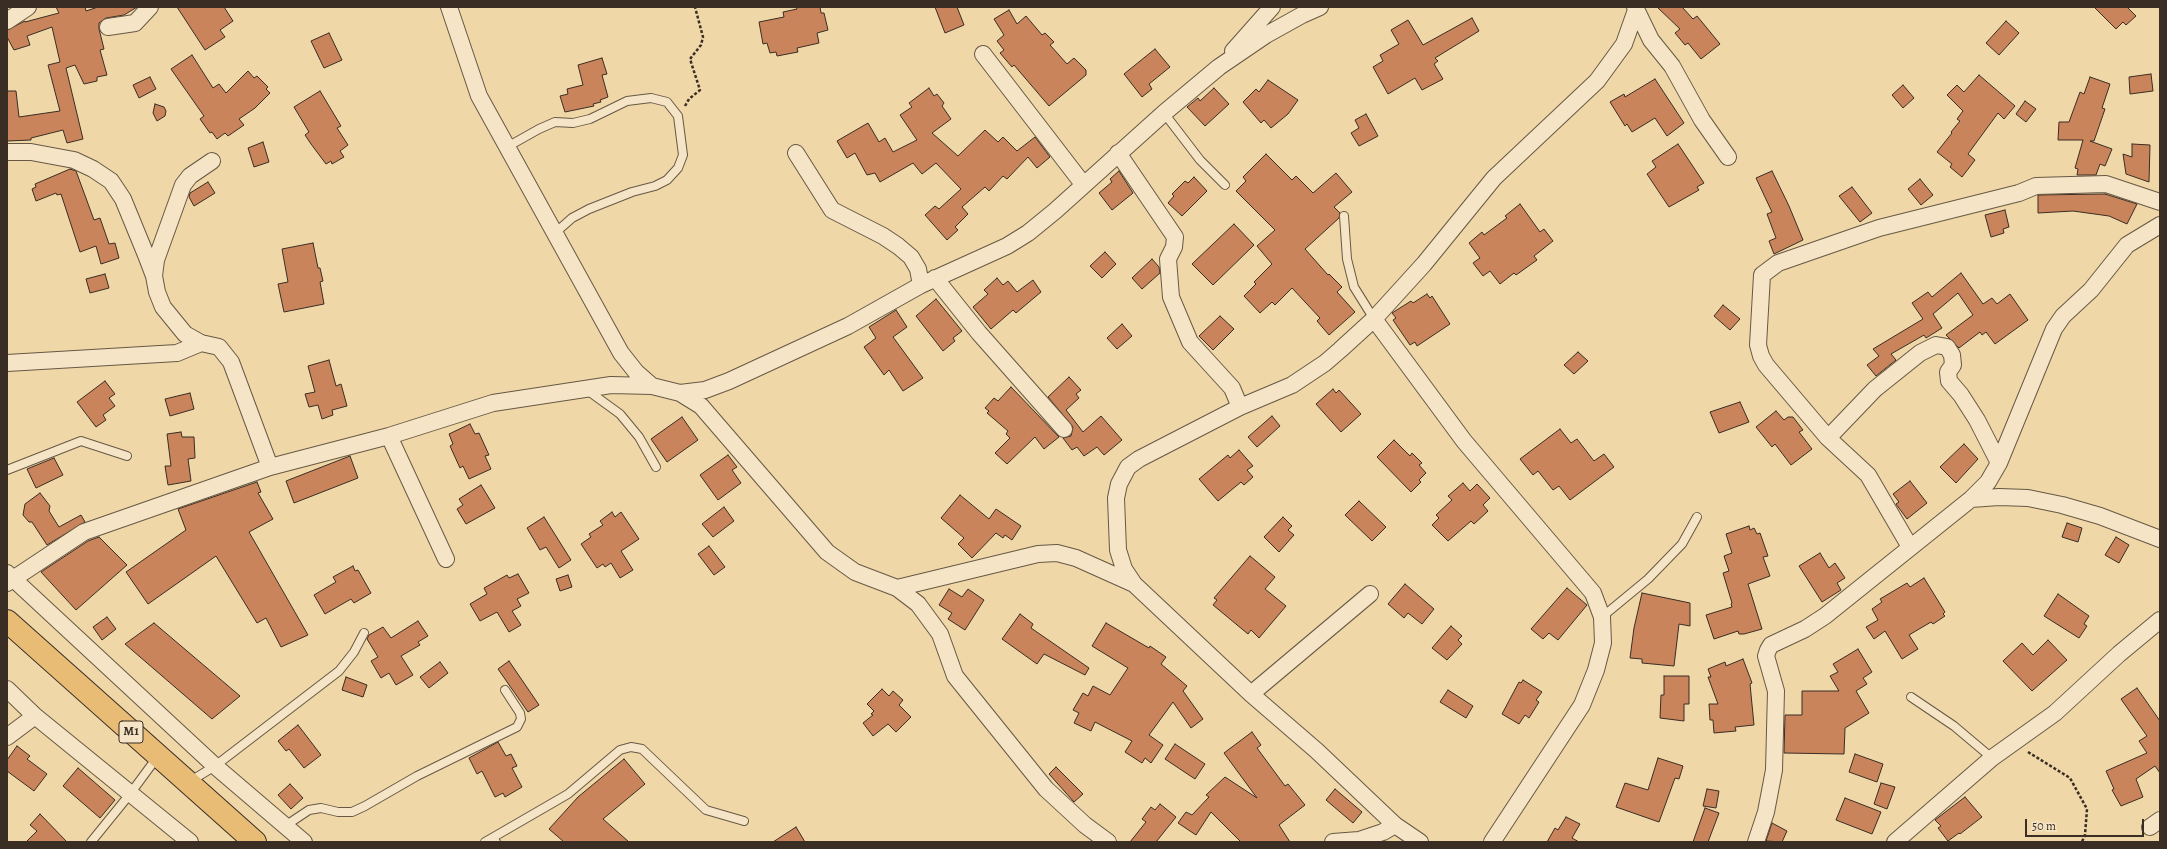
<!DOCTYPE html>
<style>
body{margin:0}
#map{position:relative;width:2167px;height:849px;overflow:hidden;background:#f0d7a7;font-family:Alegreya,serif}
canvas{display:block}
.frame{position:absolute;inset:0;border:8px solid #392d24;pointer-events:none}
.scale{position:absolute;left:2025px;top:819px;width:119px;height:18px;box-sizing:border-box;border:2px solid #392d24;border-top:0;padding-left:5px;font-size:12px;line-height:14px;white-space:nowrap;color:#392d24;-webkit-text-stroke:3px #f5e5c6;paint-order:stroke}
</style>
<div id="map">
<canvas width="2167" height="849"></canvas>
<div class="frame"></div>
<div class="scale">50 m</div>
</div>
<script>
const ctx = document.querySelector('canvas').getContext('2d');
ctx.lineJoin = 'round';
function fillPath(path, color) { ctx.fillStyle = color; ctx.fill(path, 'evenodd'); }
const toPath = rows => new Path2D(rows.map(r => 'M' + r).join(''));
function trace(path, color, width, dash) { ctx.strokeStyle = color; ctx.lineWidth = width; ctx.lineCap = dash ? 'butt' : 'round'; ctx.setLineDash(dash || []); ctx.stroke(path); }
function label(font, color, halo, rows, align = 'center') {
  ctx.font = font + ' Alegreya,serif'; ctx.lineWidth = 4; ctx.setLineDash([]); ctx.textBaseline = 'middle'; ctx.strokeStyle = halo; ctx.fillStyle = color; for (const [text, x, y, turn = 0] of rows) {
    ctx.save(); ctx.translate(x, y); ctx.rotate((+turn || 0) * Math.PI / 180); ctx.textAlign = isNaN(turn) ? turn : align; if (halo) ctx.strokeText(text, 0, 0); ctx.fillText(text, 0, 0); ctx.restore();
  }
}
const building = toPath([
 [56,7,85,7,86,11,98,7,137,7,124,15,106,18,99,23,99,29,104,49,100,50,107,75,97,77,97,81,84,84,75,65,66,68,83,139,67,143,63,130,31,138,31,140,7,141,7,91,16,91,19,117,60,111,48,65,60,62,52,27,27,36,30,45,14,50,7,37,7,30,25,21,25,22,59,13,56,7],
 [177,7,224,7,233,21,220,30,225,37,205,50,177,7],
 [796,7,820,7,821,13,824,13,828,30,817,33,819,43,797,48,798,52,777,56,776,52,770,53,767,43,763,44,759,22,784,17,783,12,797,9,796,7],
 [935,7,957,7,964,25,945,33,935,7],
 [1657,7,1682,7,1693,19,1697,16,1720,44,1701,59,1688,43,1685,45,1675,33,1680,29,1657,7],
 [2094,7,2127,7,2136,16,2126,25,2123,22,2116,29,2094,7],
 [1009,10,1017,24,1026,16,1042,35,1045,33,1054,42,1050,45,1067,64,1074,58,1086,70,1086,75,1049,106,1014,65,1012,67,1000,53,1004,50,997,41,1004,35,994,19,1009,10],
 [1472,18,1479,31,1435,58,1438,61,1434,64,1443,79,1422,90,1415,78,1388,94,1373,67,1383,61,1380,55,1399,44,1391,30,1408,20,1423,45,1472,18],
 [2006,21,2019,33,1999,55,1986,43,2006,21],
 [329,33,342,60,324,68,311,41,329,33],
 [1155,49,1170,67,1149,84,1152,89,1142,97,1124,74,1155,49],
 [192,55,213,88,219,84,226,93,248,71,254,78,257,76,268,87,266,89,270,93,255,108,239,119,244,125,228,136,225,133,217,139,212,132,210,133,200,119,204,116,171,69,192,55],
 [602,58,607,74,602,75,608,97,600,100,601,102,593,104,594,106,565,112,560,96,568,94,567,89,583,85,578,65,602,58],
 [2151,74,2153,91,2130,94,2129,77,2151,74],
 [1979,75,2015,106,2004,119,1998,113,1968,154,1975,160,1962,177,1950,167,1952,164,1937,152,1952,133,1951,132,1960,121,1957,119,1963,111,1947,95,1957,85,1964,92,1979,75],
 [150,77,156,89,139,98,133,85,150,77],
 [2090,77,2110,84,2102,108,2105,109,2094,141,2090,141,2112,149,2105,166,2100,164,2096,175,2077,175,2078,169,2075,168,2083,140,2058,140,2059,122,2069,122,2080,92,2084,94,2090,77],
 [1655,79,1684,123,1667,136,1655,118,1632,132,1627,124,1625,126,1610,102,1624,94,1625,97,1655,79],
 [1268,80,1298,100,1288,114,1271,128,1264,120,1261,123,1243,102,1256,89,1259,92,1268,80],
 [1903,85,1914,98,1903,108,1892,95,1903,85],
 [929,88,934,96,937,94,944,103,942,106,951,119,932,133,958,156,985,130,998,142,1003,137,1017,151,1035,137,1050,157,1037,168,1028,157,1007,179,1003,176,989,191,985,187,962,207,968,214,955,227,958,230,947,240,925,215,935,206,939,209,961,189,936,163,922,174,913,163,880,182,875,173,867,175,855,153,847,158,837,141,868,123,879,142,885,138,893,152,917,140,900,115,912,107,909,103,929,88],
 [1214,88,1229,104,1205,126,1187,107,1198,98,1200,101,1214,88],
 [320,91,341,126,337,128,348,145,340,151,344,157,332,164,331,161,326,164,311,144,305,135,309,132,294,107,320,91],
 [2025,101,2036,109,2026,122,2016,114,2025,101],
 [155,104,164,107,166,111,165,116,157,121,153,113,155,104],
 [1366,114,1378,136,1359,146,1351,133,1359,128,1355,120,1366,114],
 [263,142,269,162,254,167,248,148,263,142],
 [1678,144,1704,183,1697,187,1699,190,1669,207,1647,174,1656,167,1652,161,1678,144],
 [2132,144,2150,145,2149,182,2126,174,2123,154,2132,157,2132,144],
 [1266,154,1292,180,1296,176,1313,193,1336,173,1352,192,1334,207,1340,213,1339,218,1305,249,1328,275,1329,274,1342,287,1337,292,1355,312,1329,335,1317,321,1320,318,1292,288,1275,305,1272,302,1260,313,1244,296,1256,284,1254,282,1272,264,1257,246,1275,230,1236,191,1246,181,1243,177,1266,154],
 [70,169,76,171,94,220,100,218,109,244,115,243,119,258,101,264,96,246,80,252,61,194,57,195,56,193,36,201,32,189,36,187,35,184,70,169],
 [1119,171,1133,193,1112,210,1099,193,1112,182,1110,179,1119,171],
 [1772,171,1789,206,1803,240,1774,254,1769,241,1776,238,1767,214,1772,212,1756,178,1772,171],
 [1194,177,1207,191,1182,216,1168,203,1174,196,1172,194,1185,181,1188,183,1194,177],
 [1920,179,1933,195,1921,205,1908,189,1920,179],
 [208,182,215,193,194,206,189,197,190,193,208,182],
 [1852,187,1872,213,1860,222,1839,196,1852,187],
 [2105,194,2137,204,2127,224,2109,216,2073,211,2038,213,2038,195,2105,194],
 [1520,204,1540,232,1544,229,1553,241,1534,256,1537,260,1516,275,1514,273,1500,284,1490,271,1483,276,1473,263,1480,258,1469,243,1482,232,1484,235,1507,218,1505,216,1520,204],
 [2005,210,2009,227,2003,229,2004,233,1991,237,1985,215,2005,210],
 [1234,224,1254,245,1213,285,1192,264,1234,224],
 [313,243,318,268,320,268,323,281,320,282,324,304,284,312,278,284,288,282,282,249,313,243],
 [1105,252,1116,264,1102,278,1090,266,1105,252],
 [1152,259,1159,267,1160,273,1142,289,1132,278,1152,259],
 [1961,273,1983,304,1992,298,1997,304,2010,294,2028,320,1995,344,1986,332,1982,335,1980,332,1959,348,1946,335,1973,315,1958,293,1933,314,1942,328,1926,338,1924,335,1891,354,1896,360,1876,376,1867,365,1879,356,1873,349,1923,319,1912,303,1928,292,1932,297,1961,273],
 [105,274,109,288,90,293,86,279,105,274],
 [997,278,1003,285,1008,281,1017,292,1033,280,1041,292,1016,313,1013,310,991,329,973,307,988,294,984,290,997,278],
 [1427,294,1430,298,1432,296,1450,324,1417,346,1415,342,1410,345,1393,320,1396,318,1392,313,1411,301,1413,303,1427,294],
 [936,299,962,331,953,338,955,341,943,351,916,316,936,299],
 [1723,305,1740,319,1730,330,1714,316,1723,305],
 [896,310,907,327,893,337,923,378,903,391,889,370,884,375,864,347,876,338,869,327,896,310],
 [1220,316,1234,329,1213,350,1199,336,1220,316],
 [1122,324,1132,336,1117,349,1107,338,1122,324],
 [1578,352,1588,361,1574,374,1564,365,1578,352],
 [329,360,336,386,341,384,347,406,332,410,333,415,322,419,318,405,309,407,305,394,315,392,308,366,329,360],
 [1069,377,1081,390,1076,394,1079,398,1066,410,1083,432,1101,416,1122,440,1104,455,1097,447,1084,456,1077,447,1072,450,1063,438,1071,436,1073,427,1048,397,1069,377],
 [105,381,115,394,109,398,115,406,103,415,106,420,96,427,77,402,105,381],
 [1011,387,1059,437,1044,449,1035,437,1007,464,995,453,1010,438,1006,434,1008,431,987,413,989,411,985,408,994,398,998,401,1011,387],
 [1333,389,1336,393,1339,390,1361,414,1341,432,1316,404,1333,389],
 [190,393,194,409,170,416,165,399,190,393],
 [1740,402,1749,422,1719,433,1710,412,1740,402],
 [1776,411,1784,420,1788,417,1793,417,1803,430,1799,432,1812,449,1791,465,1775,444,1772,447,1756,427,1776,411],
 [1272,416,1280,426,1257,447,1248,437,1272,416],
 [682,417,698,440,667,462,651,439,682,417],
 [470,424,475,434,479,433,489,455,485,456,491,469,469,479,463,466,460,468,450,446,453,444,449,434,470,424],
 [1560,429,1571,443,1577,439,1594,461,1604,454,1614,467,1570,500,1559,486,1553,490,1538,471,1533,475,1520,459,1560,429],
 [181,432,182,437,194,437,195,458,188,459,191,481,168,485,165,466,171,466,167,434,181,432],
 [1394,440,1410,456,1412,453,1422,463,1419,465,1426,473,1419,480,1421,482,1411,492,1377,457,1394,440],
 [1964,444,1978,459,1956,483,1940,467,1964,444],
 [1239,450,1253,466,1247,470,1253,477,1244,485,1241,482,1218,501,1199,479,1228,455,1230,458,1239,450],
 [728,455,737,467,732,470,741,483,718,500,700,475,728,455],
 [350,456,358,478,294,503,286,481,350,456],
 [54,458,63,475,36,488,27,469,54,458],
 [1910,481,1927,503,1907,519,1896,504,1899,502,1893,494,1910,481],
 [257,482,261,492,258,493,273,519,249,532,308,635,281,647,266,618,257,623,216,556,148,604,126,572,186,530,178,509,257,482],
 [1463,483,1470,491,1477,484,1490,498,1483,505,1488,511,1474,524,1471,521,1448,541,1432,525,1439,518,1436,515,1452,500,1448,496,1463,483],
 [481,485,495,508,466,524,457,509,463,505,459,499,481,485],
 [40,493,50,506,49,511,59,527,81,515,85,522,47,545,32,522,29,522,23,515,25,504,40,493],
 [960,495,989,519,996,509,1021,526,1012,540,1005,535,1003,538,996,533,972,558,958,544,964,538,941,518,960,495],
 [1359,501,1386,527,1372,541,1345,515,1359,501],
 [724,507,734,521,713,537,702,524,724,507],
 [612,512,615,517,621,512,639,539,621,551,633,570,620,578,611,563,605,567,603,564,597,568,581,544,591,537,589,534,603,525,600,521,612,512],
 [544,517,571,560,559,568,546,547,540,550,527,528,544,517],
 [1283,517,1292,526,1288,530,1294,535,1279,552,1264,537,1283,517],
 [2067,523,2082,528,2078,542,2062,537,2067,523],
 [1749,526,1750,530,1754,528,1757,534,1760,533,1768,556,1763,557,1770,576,1748,584,1762,629,1744,634,1739,634,1738,631,1714,639,1706,615,1732,607,1731,604,1732,603,1723,573,1729,571,1724,556,1732,553,1726,534,1749,526],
 [99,537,127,565,76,610,41,572,88,541,99,537],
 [2116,537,2129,545,2119,563,2105,555,2116,537],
 [709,546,725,567,714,575,698,554,709,546],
 [1820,553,1829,568,1835,563,1845,578,1837,583,1841,590,1822,602,1799,566,1820,553],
 [1250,556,1275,577,1265,589,1286,606,1259,638,1251,630,1248,634,1213,605,1217,600,1214,598,1250,556],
 [353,566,355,571,358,570,371,593,354,603,351,599,325,614,314,595,336,582,333,577,353,566],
 [518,574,529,593,517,599,521,606,512,611,521,625,509,632,497,612,480,621,470,604,487,594,484,588,507,575,509,578,518,574],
 [568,575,572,587,560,591,556,579,568,575],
 [1924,578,1945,612,1943,614,1945,616,1933,624,1931,622,1909,635,1918,649,1902,659,1885,631,1874,639,1866,627,1878,620,1872,609,1882,602,1880,599,1907,583,1910,587,1924,578],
 [1405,584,1434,609,1422,624,1408,613,1404,618,1388,604,1405,584],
 [1567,588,1587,605,1558,640,1549,633,1543,639,1531,629,1567,588],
 [949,589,962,597,968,589,984,600,965,630,948,619,952,613,939,605,949,589],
 [1642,593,1690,603,1690,626,1679,624,1674,666,1642,663,1642,659,1630,658,1634,628,1642,593],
 [2058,594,2089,616,2084,624,2087,626,2079,638,2044,616,2058,594],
 [1020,614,1033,624,1031,628,1089,668,1085,675,1044,654,1037,664,1002,639,1020,614],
 [107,617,116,629,102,640,93,627,107,617],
 [418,621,428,636,418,642,420,645,401,656,413,675,396,685,389,673,381,678,371,661,378,657,367,639,369,635,383,627,391,638,418,621],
 [154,623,240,696,212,719,125,644,154,623],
 [1106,623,1149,648,1150,646,1166,657,1161,664,1187,686,1183,691,1203,719,1191,728,1173,702,1149,735,1163,745,1151,763,1145,758,1142,763,1125,752,1132,741,1095,722,1091,731,1074,723,1079,713,1073,710,1083,693,1088,696,1093,686,1110,695,1128,668,1092,646,1106,623],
 [1451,626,1462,636,1458,640,1462,644,1447,660,1432,648,1451,626],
 [2048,640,2067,660,2032,691,2003,661,2022,643,2033,655,2048,640],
 [1858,649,1872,672,1863,678,1867,684,1856,691,1869,713,1845,728,1844,754,1784,753,1785,715,1802,715,1802,691,1839,691,1830,676,1838,672,1833,664,1858,649],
 [1743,659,1752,683,1750,684,1754,725,1735,727,1736,731,1714,733,1713,720,1710,720,1709,704,1718,704,1708,677,1711,677,1708,669,1725,662,1726,666,1743,659],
 [509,661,539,705,528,712,498,669,509,661],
 [440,662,448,673,429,688,420,677,440,662],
 [1664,676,1689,676,1689,704,1684,704,1684,721,1660,718,1661,695,1664,695,1664,676],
 [346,677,367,685,363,697,342,690,346,677],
 [1523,680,1542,692,1536,700,1539,702,1529,718,1525,715,1519,724,1502,714,1519,682,1521,683,1523,680],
 [2137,688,2160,721,2160,773,2155,766,2136,779,2143,797,2121,806,2112,790,2114,789,2106,771,2147,753,2139,741,2147,736,2121,699,2137,688],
 [882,689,889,696,893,691,903,700,899,705,911,717,896,732,888,724,873,736,863,723,873,715,871,714,874,711,867,704,882,689],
 [1448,690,1473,706,1466,718,1440,702,1448,690],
 [298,725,321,755,304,768,289,749,286,751,278,741,298,725],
 [1252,732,1261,745,1257,748,1285,786,1288,784,1305,805,1279,825,1290,842,1241,842,1211,812,1196,835,1178,823,1186,812,1192,815,1209,797,1206,795,1225,777,1257,798,1224,753,1252,732],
 [498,742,506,756,511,754,517,766,512,768,522,787,505,797,503,793,495,797,482,771,477,774,469,758,498,742],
 [1175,744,1205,764,1195,779,1165,759,1175,744],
 [17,746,30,756,27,759,47,774,34,791,7,771,7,760,17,746],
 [1855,754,1883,764,1877,782,1849,772,1855,754],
 [1658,758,1683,766,1679,779,1675,778,1659,822,1616,807,1625,783,1648,790,1658,758],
 [624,759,645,784,603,819,629,842,564,842,549,829,578,797,624,759],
 [1056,767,1083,794,1074,802,1049,774,1056,767],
 [78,768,115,800,100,818,63,786,78,768],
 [1881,783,1895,787,1887,809,1874,804,1881,783],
 [290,784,303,798,291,809,278,795,290,784],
 [1335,789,1362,812,1353,823,1326,800,1335,789],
 [1707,789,1719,791,1716,808,1703,806,1707,789],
 [1965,797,1982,817,1960,834,1959,833,1948,841,1938,828,1941,826,1935,820,1965,797],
 [1845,798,1881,812,1872,834,1836,820,1845,798],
 [1160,804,1176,817,1156,842,1130,842,1146,822,1142,819,1151,807,1155,810,1160,804],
 [1705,808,1719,813,1708,842,1693,842,1705,808],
 [40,814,67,842,26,842,37,831,30,825,40,814],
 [1566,817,1580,824,1572,838,1579,842,1547,842,1555,828,1558,830,1566,817],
 [1772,823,1787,831,1782,842,1766,841,1772,823],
 [796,827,805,842,773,842,796,827]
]);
const path = toPath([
 [685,106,689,99,700,90,690,59,701,45,703,37,695,7],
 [2028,752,2070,778,2087,809,2085,835,2082,842]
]);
const service = toPath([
 [1164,113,1200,160,1225,185],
 [507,147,539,129,555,122,573,123,590,119,627,101,651,98,667,102,678,116,683,155,678,168,667,180,655,186,632,192,589,209,572,218,555,233],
 [1344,216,1347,259,1354,287,1374,319],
 [587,390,620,414,639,437,656,467],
 [7,470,81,441,127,456],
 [1602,617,1648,579,1682,544,1697,517],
 [1911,697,1954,726,1992,758],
 [189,782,215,766,339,671,354,652,364,633],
 [285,826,309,810,321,808,338,812,352,812,365,806,417,776,517,727,521,719,520,713,505,690],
 [492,838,568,794,620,750,631,747,642,749,706,810,744,821],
 [91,842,130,794,158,756],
 [485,842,492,838,496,842]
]);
const minor = toPath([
 [449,7,479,96,621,353,636,372,652,386,680,393,705,390,729,381,848,326,921,285,1007,246,1028,233,1055,211,1164,113,1219,67,1266,35,1302,15,1320,7],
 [1635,7,1651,40,1672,66,1702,120,1728,157],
 [7,21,28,7],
 [108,27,135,23,150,7],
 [1233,51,1272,7],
 [983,54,1083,184],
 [7,152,31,152,74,160,93,169,111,181,123,199,146,255,154,276,157,292,163,307,185,334,201,343,219,347,231,362,270,467],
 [796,153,832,210,883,236,898,246,911,257,918,269,921,285],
 [1118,153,1175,237,1174,247,1168,259,1171,297,1190,342,1232,388,1240,407],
 [154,276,156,260,183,185,190,176,212,161],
 [935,278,979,333,1064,429],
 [1374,319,1464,441,1593,593,1602,617,1603,643,1596,670,1582,705,1492,842],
 [7,363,177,353,201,343],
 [680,393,701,406,827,552,855,572,897,588,1038,554,1057,553,1076,558,1134,584,1251,694,1317,751,1395,825,1420,842],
 [389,436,446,559],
 [1828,438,1875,389,1920,353,1936,345,1947,347,1952,355,1953,365,1948,372,1949,381,1961,395,1977,420,1999,463],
 [1971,499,1999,497,2028,498,2062,505,2100,516,2160,539],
 [1910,547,1868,475,1828,438,1766,365,1761,356,1758,345,1762,275,1778,263,1879,228,2019,193,2036,186,2106,184,2160,202],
 [7,573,215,766,304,842],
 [7,583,84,532,270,467,389,436,493,403,611,385,652,386],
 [1134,584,1124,569,1118,550,1116,498,1119,484,1128,467,1139,459,1240,407,1292,385,1325,363,1340,350,1374,319,1424,264,1494,178,1597,81,1624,44,1636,10],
 [897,588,918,604,940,634,955,676,1046,789,1085,825,1108,842],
 [7,689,35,716,190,842],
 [1251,694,1370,594],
 [7,737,35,716],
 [2150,827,2160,820],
 [1333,842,1359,840,1383,832,1395,825],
 [1756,842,1766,812,1774,770,1776,691,1766,656,1768,650,1771,645,1805,629,1825,616,1971,499,1988,482,1999,463,2054,329,2063,316,2091,290,2127,245,2160,225],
 [1895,842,1992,758,2055,713,2119,654,2160,620]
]);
const trunk = toPath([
 [7,621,255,842]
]);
const shields = [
 [131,732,24]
];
const shieldNames = [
 ["M1",131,732]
];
fillPath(building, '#ca845b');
trace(building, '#392d24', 1);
trace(service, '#675845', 10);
trace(minor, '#675845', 18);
trace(trunk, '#392d24', 24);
trace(path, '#392d24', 2.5, [3, 2]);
trace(service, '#f5e5c6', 8);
trace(minor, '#f5e5c6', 16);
trace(trunk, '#e8bc74', 22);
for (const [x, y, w] of shields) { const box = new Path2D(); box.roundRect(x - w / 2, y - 11, w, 22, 3); ctx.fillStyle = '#f5e5c6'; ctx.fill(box); trace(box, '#392d24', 1); }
label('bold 13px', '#392d24', null, shieldNames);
</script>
